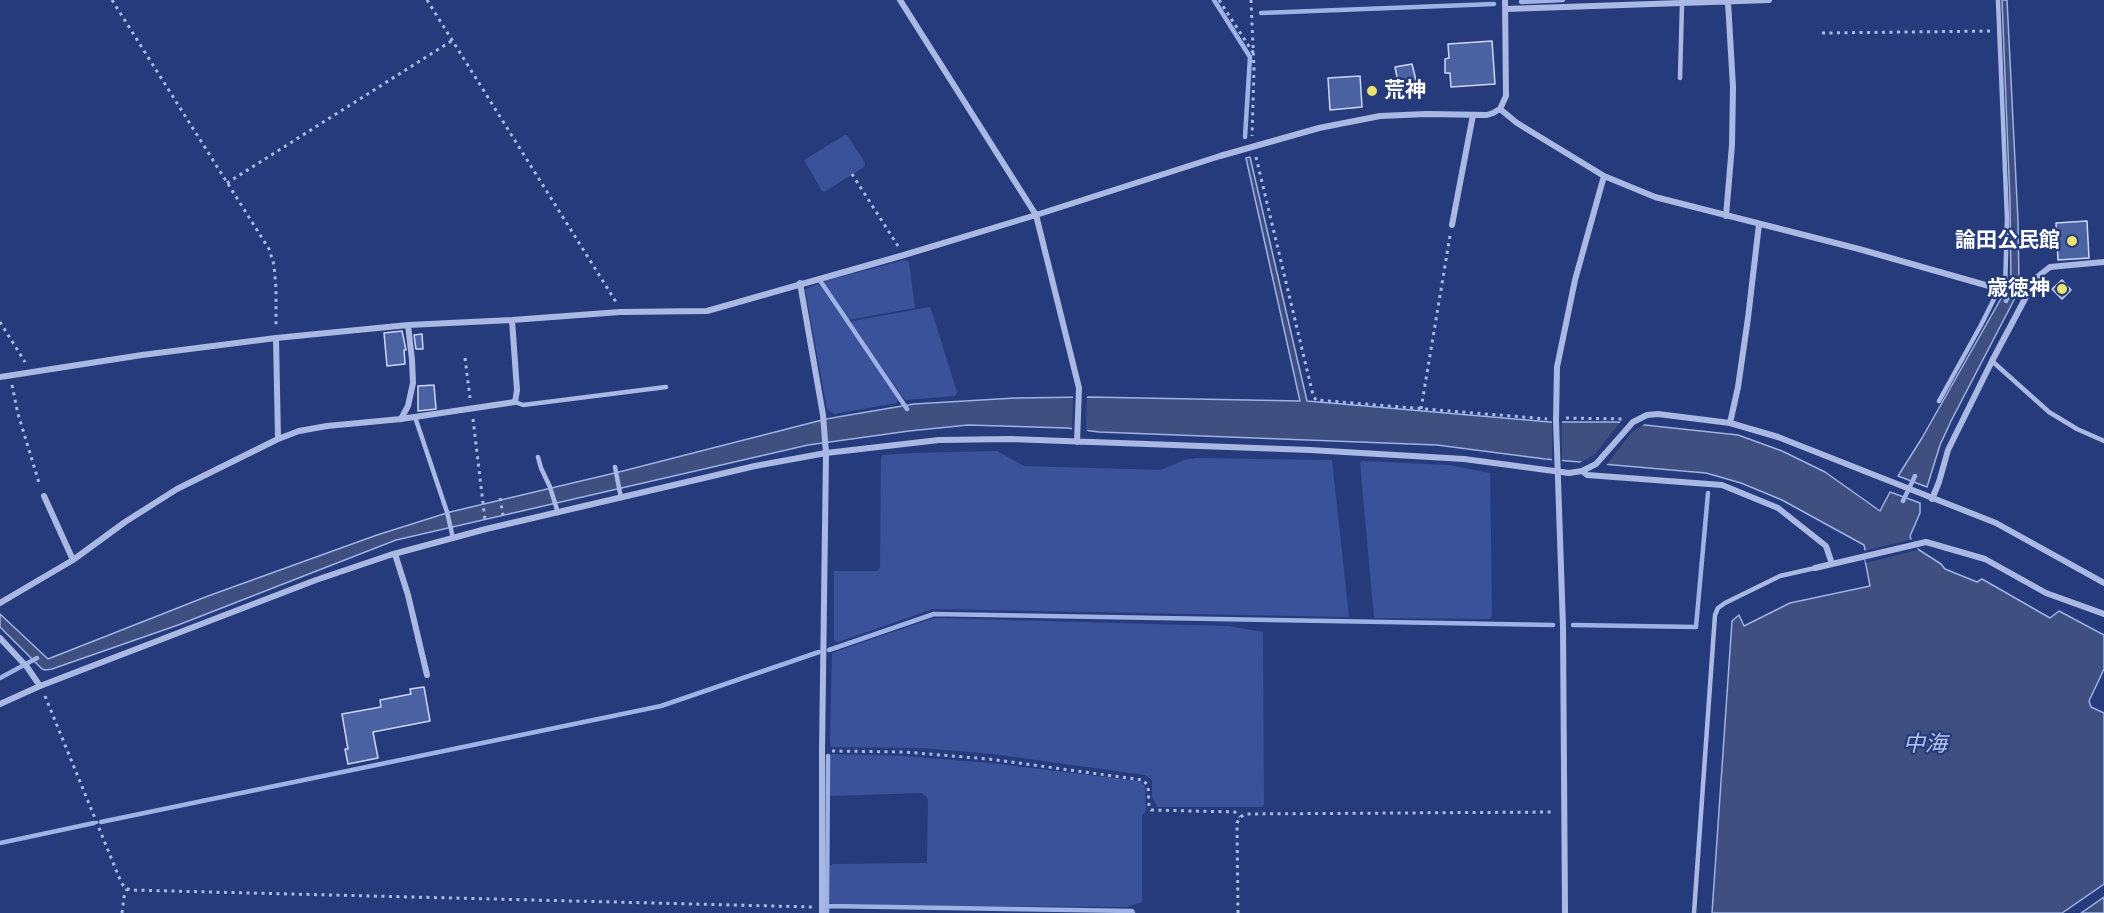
<!DOCTYPE html>
<meta charset="utf-8">
<style>
body{margin:0}
canvas{display:block;background:#263b7b}
</style>
<canvas width="2104" height="913"></canvas>
<script>
const ctx = document.querySelector('canvas').getContext('2d');
ctx.lineJoin = 'round';
function fillPath(path, color) { ctx.fillStyle = color; ctx.fill(path, 'evenodd'); }
const toPath = rows => new Path2D(rows.map(r => 'M' + r).join(''));
function trace(path, color, width, dash) { ctx.strokeStyle = color; ctx.lineWidth = width; ctx.lineCap = dash ? 'butt' : 'round'; ctx.setLineDash(dash || []); ctx.stroke(path); }
function label(font, color, halo, rows, align = 'center') {
  ctx.font = font + ' Arial,"Noto Sans JP",sans-serif'; ctx.lineWidth = 4.5; ctx.setLineDash([]); ctx.textBaseline = 'middle'; ctx.strokeStyle = halo; ctx.fillStyle = color; for (const [text, x, y, turn = 0] of rows) {
    ctx.save(); ctx.translate(x, y); ctx.rotate((+turn || 0) * Math.PI / 180); ctx.textAlign = isNaN(turn) ? turn : align; if (halo) ctx.strokeText(text, 0, 0); ctx.fillText(text, 0, 0); ctx.restore();
  }
}
const green = toPath([
 [845,135,847,135,865,163,864,167,824,192,822,191,804,160],
 [905,260,909,262,915,308,848,320,824,284,825,281],
 [819,284,898,398,897,403,834,414,827,409,805,289],
 [929,307,931,309,957,392,955,396,905,400,851,323,853,321],
 [997,451,1024,466,1161,470,1184,460,1196,458,1332,460,1349,617,933,609,838,642,834,640,834,571,877,571,880,568,881,457,883,455,914,453],
 [1362,461,1449,465,1490,473,1492,615,1490,619,1374,618,1360,462],
 [934,618,1228,626,1263,632,1264,805,1262,807,1157,807,1152,796,1152,780,1145,775,993,754,923,748,831,747,830,744,832,653],
 [830,754,904,756,989,763,1140,781,1145,787,1146,810,1142,816,1142,902,1127,907,833,905,830,902,830,866,833,864,927,863,928,801,926,796,922,793,831,796,828,792]
]);
const water = toPath([
 [2002,0,2007,0,2018,221,2019,285,2011,282,2010,202,2002,0],
 [1250,157,1307,401,1550,422,1617,422,1738,435,1782,451,1825,472,1880,511,1890,492,1920,503,1920,513,1910,536,1912,543,1866,554,1864,545,1782,500,1741,483,1706,473,1545,459,1437,445,1099,432,1067,428,968,425,909,431,808,445,396,540,178,625,52,669,46,670,42,669,0,627,0,614,48,659,208,596,377,535,450,512,619,472,826,419,914,404,1015,398,1089,397,1300,401,1246,158,1250,157],
 [2003,295,2015,298,1951,421,1940,445,1927,487,1898,476,1922,438,2003,295],
 [1916,548,1941,564,1945,569,1977,582,1982,579,2050,618,2059,611,2104,635,2104,669,2089,701,2091,707,2104,713,2104,884,2062,913,1712,913,1732,621,1739,615,1744,626,1790,603,1870,586,1865,560,1916,548],
 [2104,897,2104,913,2081,913,2104,897]
]);
const pier = toPath([
 [1073,396,1087,396,1086,428,1089,434,1070,431,1072,430],
 [1552,419,1562,419,1562,463,1552,463],
 [1622,420,1646,423,1631,433,1605,467,1576,465,1595,454],
 [1914,539,1918,550,1866,563,1863,551]
]);
const stream = toPath([
 [1214,0,1250,57,1245,137],
 [1521,2,1563,0],
 [1261,13,1494,4],
 [821,282,907,409],
 [2006,301,2014,283,2014,279],
 [1903,501,1915,476],
 [1573,625,1696,627,1708,493],
 [829,650,934,614,1553,625],
 [0,678,37,658],
 [101,822,661,706,819,652],
 [0,843,94,823],
 [827,906,1132,911,1133,913],
 [827,913,828,756]
]);
const building = toPath([
 [1492,41,1495,84,1451,87,1450,73,1445,73,1445,59,1449,58,1448,44,1492,41],
 [1412,64,1419,93,1401,97,1395,67,1412,64],
 [1360,76,1362,107,1330,110,1328,78,1360,76],
 [2087,221,2089,258,2058,260,2056,223,2087,221],
 [2062,280,2071,290,2062,299,2052,289,2062,280],
 [402,331,406,350,404,350,405,364,387,366,384,333,402,331],
 [422,334,423,349,416,349,414,335,422,334],
 [434,385,436,409,418,411,418,386,434,385],
 [424,687,430,721,373,732,378,758,348,764,345,749,348,749,342,714,381,707,380,700,411,694,410,689,424,687]
]);
const path = toPath([
 [112,0,269,249,274,265,276,288,276,327],
 [427,0,616,302],
 [1219,0,1254,54],
 [1251,0,1254,69,1252,136],
 [1822,33,1992,31],
 [1256,157,1313,395,1316,400,1547,419],
 [852,174,898,246],
 [227,183,453,40],
 [0,322,25,362],
 [465,358,470,398],
 [12,385,18,414,40,486],
 [1421,409,1450,236],
 [1566,418,1622,419],
 [473,419,485,520],
 [500,498,503,515],
 [45,696,121,882,125,888,131,890,813,907],
 [832,751,904,752,989,759,1143,780,1148,786,1149,806,1151,810,1235,812,1240,817],
 [122,913,124,897,127,889],
 [1238,913,1237,823,1240,817,1246,814,1553,812]
]);
const lane = toPath([
 [1998,0,2007,219,2005,291],
 [1680,78,1682,4],
 [1992,361,2049,412,2077,429,2104,441],
 [1939,401,1981,325,1999,289],
 [515,402,523,405,666,387],
 [415,417,447,512,453,538],
 [538,457,541,468,550,487,558,513],
 [615,467,621,498],
 [1694,913,1715,615,1718,608,1725,603,1780,576,1815,568]
]);
const street = toPath([
 [900,0,1036,215,1079,388,1077,442],
 [1506,9,1769,0],
 [1500,109,1517,123,1604,176,1655,197,1859,249,2024,296],
 [1726,216,1732,145,1733,87,1728,2],
 [1452,225,1473,115],
 [800,283,823,415,826,453,822,751,822,913],
 [0,377,142,355,276,338,408,325,512,320,620,312,707,311,904,255,1036,215,1220,156,1319,128,1380,116,1427,114,1487,115,1493,113,1500,109,1506,96,1505,0],
 [401,419,408,406,413,383,412,360,408,325],
 [1730,423,1738,387,1748,318,1759,224],
 [278,439,299,431,327,426,401,419,515,402,517,390,512,320],
 [1582,471,1587,475,1722,485,1778,508,1826,546,1832,564,1926,542,1985,559,2046,593,2104,614],
 [44,496,73,560],
 [1932,499,1939,482,1948,450,1992,361,2036,278,2050,267,2104,262],
 [395,554,408,595,427,675],
 [1815,568,1832,564],
 [0,603,73,560,125,522,177,489,278,439,276,338],
 [0,638,27,667,40,686],
 [0,704,40,686,316,580,390,555,486,529,755,466,826,453,939,440,1010,439,1310,450,1464,459,1569,473,1582,471,1596,464,1633,422,1647,415,1658,414,1730,423,1778,437,1996,523,2104,583],
 [1565,913,1563,627,1556,420,1557,367,1575,280,1604,176]
]);
const markers = [
 [1372,91,6,"#ede16f"],
 [2072,241,6,"#ede16f"],
 [2062,289,6,"#ede16f"]
];
const poiNames = [
 ["荒神",1384,91,"left"],
 ["論田公民館",2060,241],
 ["歳徳神",2050,289]
];
const waterNames = [
 ["中海",1925,745]
];
fillPath(green, '#3a5299');
fillPath(water, '#3f4f7f');
trace(water, '#9fb2e5', 1.5);
fillPath(pier, '#263b7b');
trace(stream, '#9fb2e5', 4.5);
fillPath(building, '#4a61a2');
trace(building, '#cdd7f4', 1.5);
trace(path, '#aab9e4', 3, [3, 4.5]);
trace(lane, '#aab9e4', 4.5);
trace(street, '#aab9e4', 6);
for (const [x, y, r, color] of markers) { const dot = new Path2D(); dot.arc(x, y, r, 0, 2 * Math.PI); ctx.fillStyle = color; ctx.fill(dot); trace(dot, '#263b7b', 2); }
label('bold 21px', '#fff', '#263b7b', poiNames, 'right');
label('italic 22px', '#b5c4ec', '#263b7b', waterNames);
</script>
